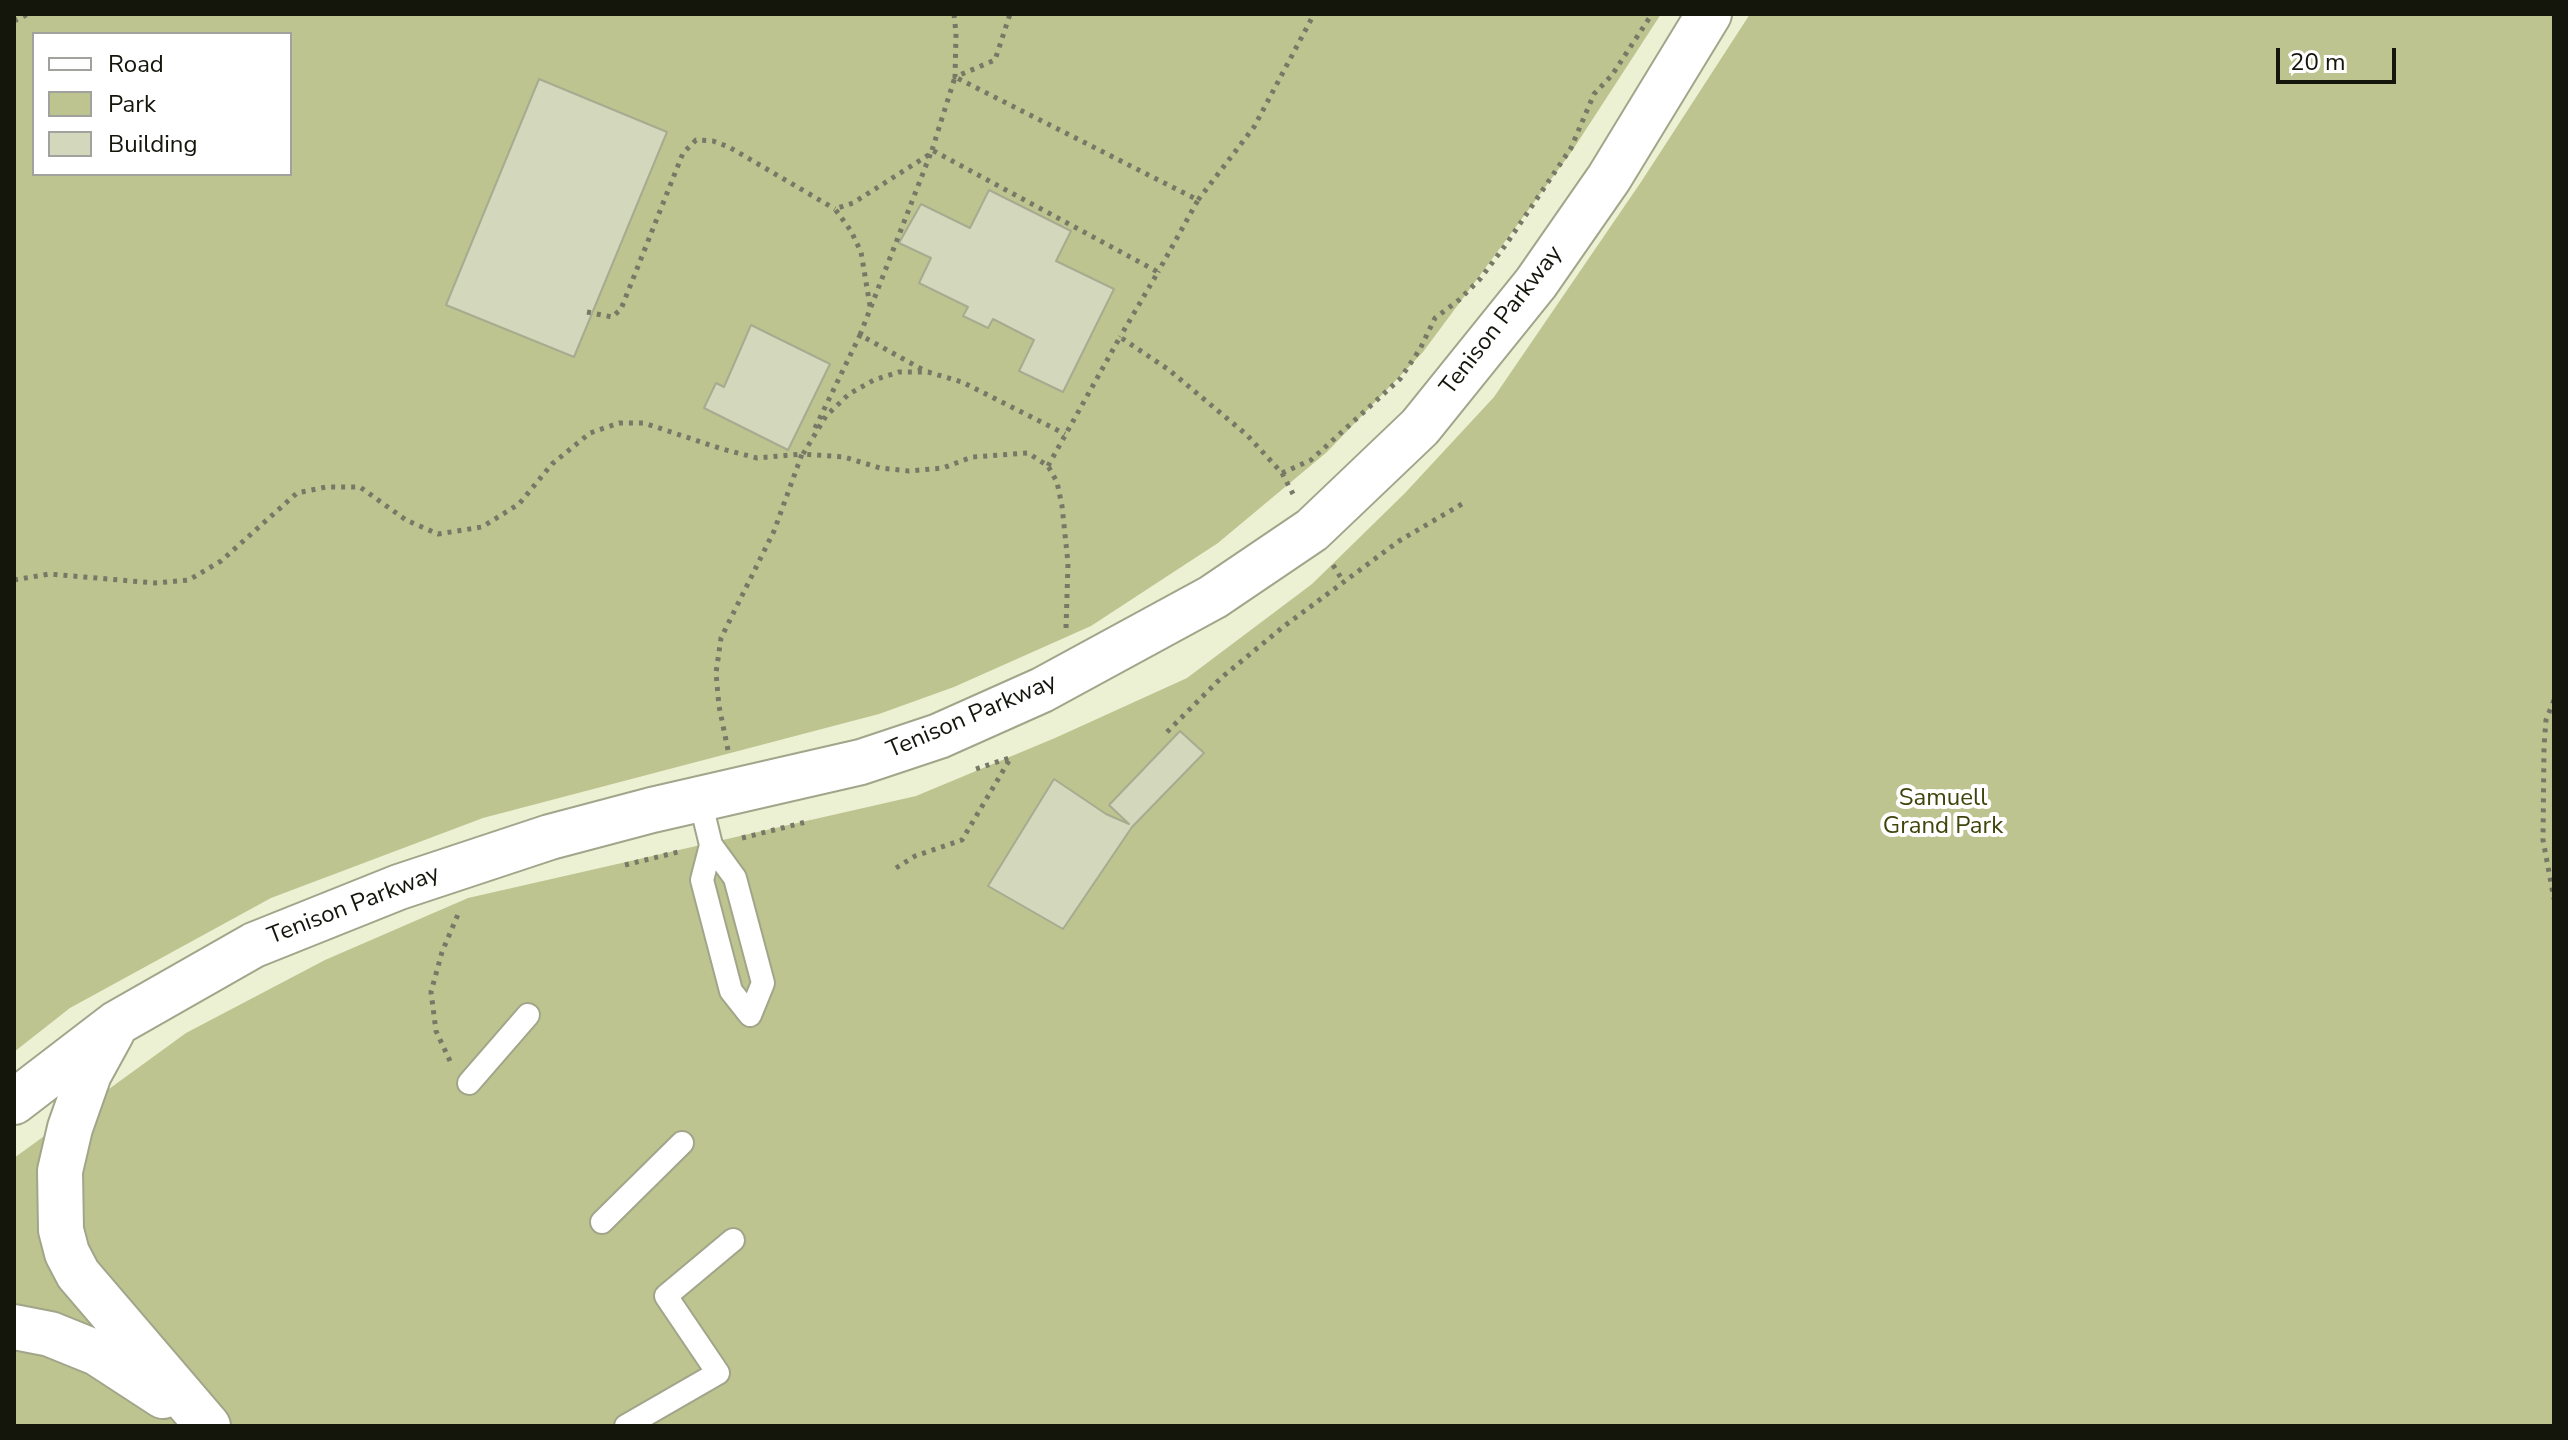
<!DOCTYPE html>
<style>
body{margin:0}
#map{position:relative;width:2568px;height:1440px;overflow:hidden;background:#edf1d4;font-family:"Nunito Sans",sans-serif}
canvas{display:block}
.frame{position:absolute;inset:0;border:16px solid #14150b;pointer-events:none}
.legend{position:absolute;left:32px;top:32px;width:260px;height:144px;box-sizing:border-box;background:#fff;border:2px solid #a1a19d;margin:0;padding:10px 14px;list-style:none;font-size:24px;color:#14150b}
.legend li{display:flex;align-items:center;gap:16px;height:40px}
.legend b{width:40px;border:2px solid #a1a19d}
.scale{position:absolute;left:2276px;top:48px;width:120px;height:36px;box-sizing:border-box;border:4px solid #14150b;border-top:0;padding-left:10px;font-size:24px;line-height:28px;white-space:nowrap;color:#14150b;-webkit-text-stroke:6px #fff;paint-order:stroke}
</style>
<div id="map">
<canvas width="2568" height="1440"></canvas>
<div class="frame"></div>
<ul class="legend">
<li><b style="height:10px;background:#fff"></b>Road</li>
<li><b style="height:22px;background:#bec48f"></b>Park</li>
<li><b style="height:22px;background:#d3d7bb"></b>Building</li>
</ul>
<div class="scale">20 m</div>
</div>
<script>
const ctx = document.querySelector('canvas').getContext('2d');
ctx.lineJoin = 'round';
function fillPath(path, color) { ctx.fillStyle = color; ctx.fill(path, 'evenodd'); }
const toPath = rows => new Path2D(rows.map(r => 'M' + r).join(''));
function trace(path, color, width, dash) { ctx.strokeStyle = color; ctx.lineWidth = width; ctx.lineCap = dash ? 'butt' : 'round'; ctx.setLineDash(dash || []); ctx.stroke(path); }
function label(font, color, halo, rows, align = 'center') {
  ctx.font = font + ' "Nunito Sans",sans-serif'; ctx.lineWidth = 8; ctx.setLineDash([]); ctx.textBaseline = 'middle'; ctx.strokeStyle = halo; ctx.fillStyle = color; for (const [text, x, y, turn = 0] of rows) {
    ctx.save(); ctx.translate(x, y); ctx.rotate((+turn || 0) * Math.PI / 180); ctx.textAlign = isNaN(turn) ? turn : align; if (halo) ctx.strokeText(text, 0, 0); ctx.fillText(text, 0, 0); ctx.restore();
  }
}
const green = toPath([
 [14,14,1661,14,1572,151,1423,352,1327,452,1218,543,1091,626,954,687,879,714,483,818,271,898,70,1008,14,1052],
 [34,34,290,34,290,174,34,174],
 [1750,14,2554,14,2554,1426,14,1426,14,1158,186,1033,325,960,468,898,916,796,1055,738,1187,678,1312,584,1405,493,1494,397,1641,182]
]);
const building = toPath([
 [539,79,667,132,574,357,446,305,539,79],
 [989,190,1071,231,1056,261,1114,289,1063,392,1019,371,1034,340,993,319,988,328,963,316,968,307,919,283,931,258,899,243,921,204,970,228,989,190],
 [751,325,830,364,788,450,704,408,716,383,724,387,751,325],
 [1180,731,1204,753,1132,827,1063,929,988,886,1054,779,1106,814,1129,824,1109,805,1180,731]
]);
const path = toPath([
 [954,14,956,33,955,77,995,60,1010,14],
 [14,21,28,14],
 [932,150,955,77,1198,200,1158,272],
 [1198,200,1254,127,1314,14],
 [870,306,861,252,851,231,835,209,853,203,930,154],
 [587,312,612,317,621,309,683,153,696,140,713,141,729,147,835,209],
 [860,335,932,150,1158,272,1120,337],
 [815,428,860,335,925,371],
 [803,454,826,416,849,394,874,380,899,372,928,372,962,382,1065,434],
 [1048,466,1120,337,1169,370,1247,435,1282,473,1293,494],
 [1282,473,1311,460,1400,379,1420,349,1435,318,1459,300,1480,279,1507,243,1571,148,1594,94,1612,75,1652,14],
 [1333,565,1343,581],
 [14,580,49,574,155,583,189,580,221,561,297,493,326,487,360,487,406,520,438,534,482,527,519,504,552,464,590,433,619,423,644,423,722,449,757,458,802,454],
 [2554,700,2546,720,2544,746,2543,840,2554,899],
 [1167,732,1221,678,1283,627,1399,541,1467,501],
 [728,750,719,706,716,673,721,638,774,531,802,454,844,457,880,468,909,471,943,468,972,457,1028,453,1048,466,1057,482,1062,506,1068,563,1066,628],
 [976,769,1012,757],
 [742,838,810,821],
 [625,865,678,852],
 [896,868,915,856,962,840,1010,759],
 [450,1061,436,1031,431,992,442,952,459,912]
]);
const service = toPath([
 [700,800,711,845,735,878,763,983,750,1015,731,991,702,880,711,845],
 [469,1083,528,1015],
 [602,1222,682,1143],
 [626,1426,718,1373,666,1296,733,1240]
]);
const minor = toPath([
 [112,1032,89,1074,70,1128,60,1171,61,1230,67,1253,78,1274,208,1426],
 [14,1102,117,1023,254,945,399,887,550,837,652,810,861,762,939,736,1042,690,1213,597,1312,530,1420,427,1536,283,1609,178,1709,14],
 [14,1327,50,1334,97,1353,163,1396]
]);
const streetNames = [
 ["Tenison Parkway",1502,321,-52],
 ["Tenison Parkway",972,717,-23],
 ["Tenison Parkway",354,906,-21]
];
const parkNames = [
 ["Samuell",1943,799],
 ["Grand Park",1943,827]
];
fillPath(green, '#bec48f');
fillPath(building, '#d3d7bb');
trace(building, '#a7ab90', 2);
trace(service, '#a1a58a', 26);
trace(minor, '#a1a58a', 48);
trace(path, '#777967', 5, [4, 6]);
trace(service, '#fff', 22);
trace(minor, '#fff', 44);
label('24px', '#14150b', '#fff', streetNames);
label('24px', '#41450b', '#fff', parkNames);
</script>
